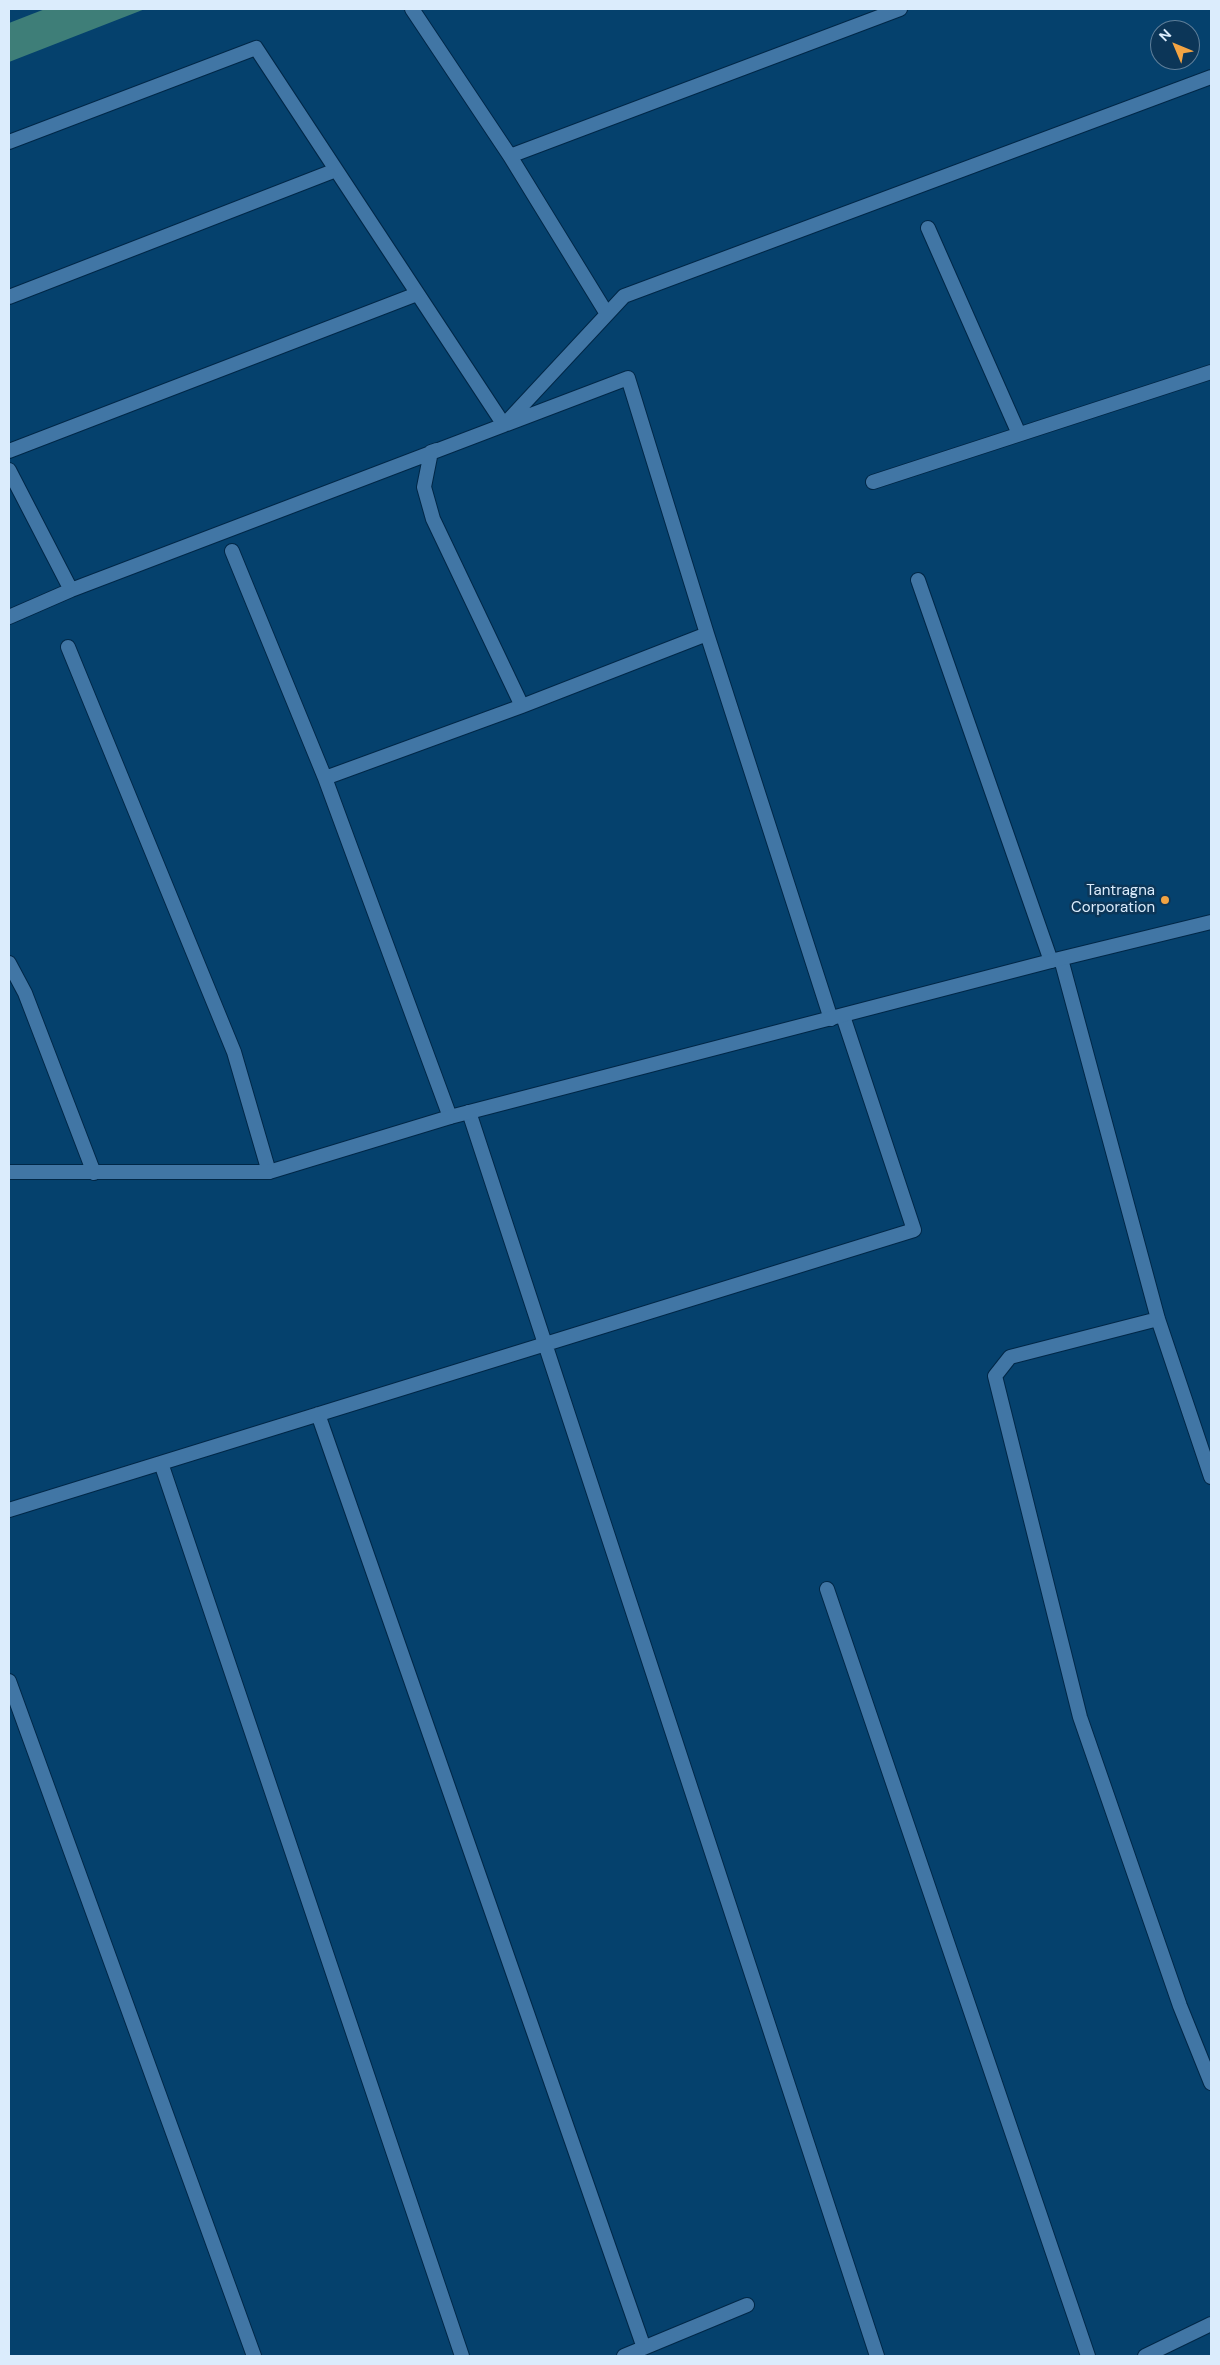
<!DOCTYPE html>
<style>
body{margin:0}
#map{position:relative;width:1220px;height:2365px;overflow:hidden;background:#05416d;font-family:"DM Sans",sans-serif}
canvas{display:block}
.frame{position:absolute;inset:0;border:10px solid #dbecfc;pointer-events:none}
.north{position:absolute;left:1150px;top:20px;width:50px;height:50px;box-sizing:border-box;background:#0c3658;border:1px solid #5f7f9a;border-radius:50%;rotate:315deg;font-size:14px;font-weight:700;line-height:20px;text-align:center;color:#dbecfc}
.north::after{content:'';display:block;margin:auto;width:18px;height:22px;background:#f3a443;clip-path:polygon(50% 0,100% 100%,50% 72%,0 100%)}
</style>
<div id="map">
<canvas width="1220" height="2365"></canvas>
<div class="frame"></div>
<div class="north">N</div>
</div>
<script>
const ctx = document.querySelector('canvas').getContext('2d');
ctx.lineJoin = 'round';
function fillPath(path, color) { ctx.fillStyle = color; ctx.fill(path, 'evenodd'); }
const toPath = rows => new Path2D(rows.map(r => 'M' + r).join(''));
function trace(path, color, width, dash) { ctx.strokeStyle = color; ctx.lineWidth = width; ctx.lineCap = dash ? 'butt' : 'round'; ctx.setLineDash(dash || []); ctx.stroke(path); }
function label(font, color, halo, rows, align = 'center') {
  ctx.font = font + ' "DM Sans",sans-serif'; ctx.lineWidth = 5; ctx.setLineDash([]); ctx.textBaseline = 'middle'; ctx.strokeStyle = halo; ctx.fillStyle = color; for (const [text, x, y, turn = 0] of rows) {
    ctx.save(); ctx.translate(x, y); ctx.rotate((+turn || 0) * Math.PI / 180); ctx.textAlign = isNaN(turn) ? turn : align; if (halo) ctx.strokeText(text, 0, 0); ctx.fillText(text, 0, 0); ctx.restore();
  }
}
const water = toPath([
 [45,9,145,9,9,62,9,23]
]);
const minor = toPath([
 [412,9,510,156,607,314],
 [9,142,256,48,504,425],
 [510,156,900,9],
 [928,228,1019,434],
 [9,297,336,170],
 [507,424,628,378,707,634,831,1019],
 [437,450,431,452,424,487,433,519,522,706],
 [9,451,417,294],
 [9,470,71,590],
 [873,482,1211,372],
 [232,551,325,778,450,1117],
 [918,580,1051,961],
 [9,617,71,590,504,425,624,296,1211,77],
 [68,647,234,1052,269,1172],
 [325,778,522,706,707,634],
 [1061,959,1158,1319,1211,1477],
 [9,963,25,993,94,1173],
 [469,1112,877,2356],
 [1158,1319,1010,1357,995,1376,1080,1717,1180,2006,1211,2083],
 [318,1414,644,2348],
 [161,1463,462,2356],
 [9,1510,914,1230,843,1016],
 [827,1589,1088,2356],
 [9,1681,254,2356],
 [624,2356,747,2305],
 [1145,2356,1211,2324]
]);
const tertiary = toPath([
 [9,1172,269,1172,450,1117,1051,961,1211,922]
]);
const markers = [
 [1165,900,5,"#f3a443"]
];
const poiNames = [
 ["Tantragna",1155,891],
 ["Corporation",1155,908]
];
fillPath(water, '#3e7e78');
trace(minor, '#002747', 16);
trace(tertiary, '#002747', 16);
trace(minor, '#4176a5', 14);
trace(tertiary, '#4176a5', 14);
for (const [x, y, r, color] of markers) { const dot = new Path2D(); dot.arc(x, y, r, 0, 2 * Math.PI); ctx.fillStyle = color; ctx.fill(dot); trace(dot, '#0c3658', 2); }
label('15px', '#dbecfc', '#0c3658', poiNames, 'right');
</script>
